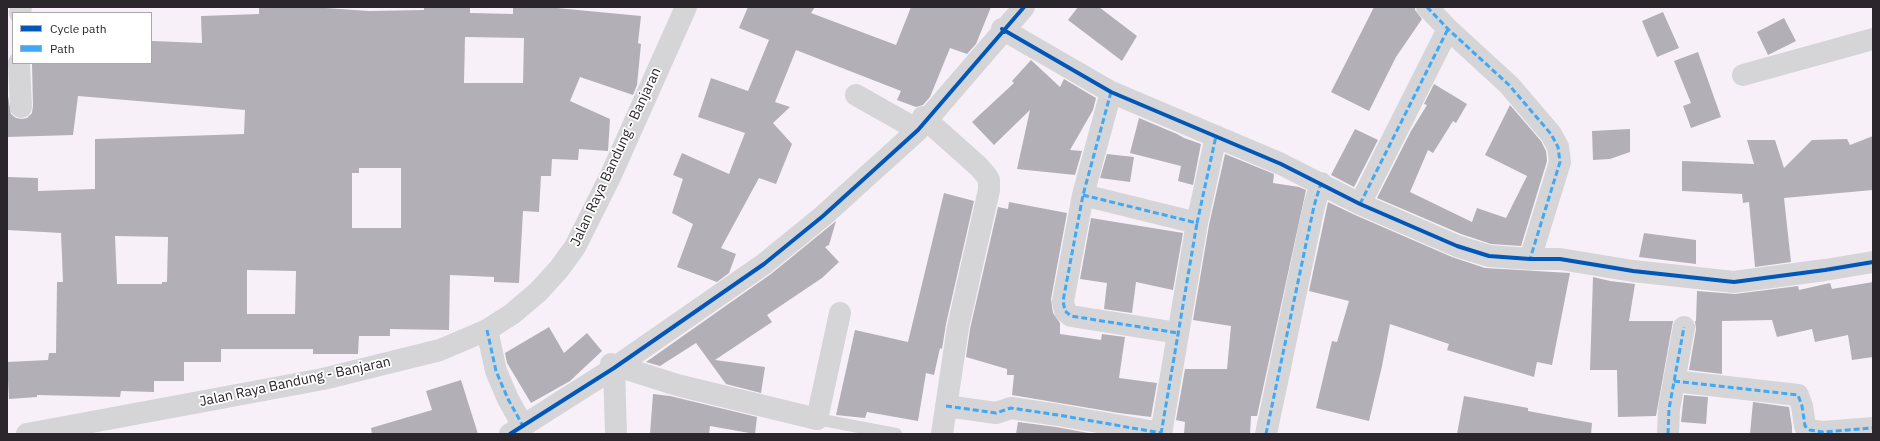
<!DOCTYPE html>
<style>
body{margin:0}
#map{position:relative;width:1880px;height:441px;overflow:hidden;background:#f7f0f9;font-family:"IBM Plex Sans",sans-serif}
canvas{display:block}
.frame{position:absolute;inset:0;border:8px solid #2b252c;pointer-events:none}
.legend{position:absolute;left:12px;top:12px;width:140px;height:52px;box-sizing:border-box;background:#fff;border:1px solid #aaa8ab;margin:0;padding:5px 7px;list-style:none;font-size:12px;color:#2b252c}
.legend li{display:flex;align-items:center;gap:8px;height:20px}
.legend b{width:20px;border:1px solid #aaa8ab}
</style>
<div id="map">
<canvas width="1880" height="441"></canvas>
<div class="frame"></div>
<ul class="legend">
<li><b style="height:5px;background:#0057b8"></b>Cycle path</li>
<li><b style="height:5px;background:#3fa9f5"></b>Path</li>
</ul>
</div>
<script>
const ctx = document.querySelector('canvas').getContext('2d');
ctx.lineJoin = 'round';
function fillPath(path, color) { ctx.fillStyle = color; ctx.fill(path, 'evenodd'); }
const toPath = rows => new Path2D(rows.map(r => 'M' + r).join(''));
function trace(path, color, width, dash) { ctx.strokeStyle = color; ctx.lineWidth = width; ctx.lineCap = dash ? 'butt' : 'round'; ctx.setLineDash(dash || []); ctx.stroke(path); }
function label(font, color, halo, rows, align = 'center') {
  ctx.font = font + ' "IBM Plex Sans",sans-serif'; ctx.lineWidth = 3.5; ctx.setLineDash([]); ctx.textBaseline = 'middle'; ctx.strokeStyle = halo; ctx.fillStyle = color; for (const [text, x, y, turn = 0] of rows) {
    ctx.save(); ctx.translate(x, y); ctx.rotate((+turn || 0) * Math.PI / 180); ctx.textAlign = isNaN(turn) ? turn : align; if (halo) ctx.strokeText(text, 0, 0); ctx.fillText(text, 0, 0); ctx.restore();
  }
}
const building = toPath([
 [259,7,311,7,369,11,424,10,424,7,470,7,470,13,513,14,513,7,546,7,641,16,638,43,641,44,637,85,633,95,580,77,570,101,610,119,608,151,579,149,578,160,552,159,551,176,541,176,539,212,523,211,519,283,494,282,494,277,450,275,449,330,390,329,390,336,359,336,358,354,313,354,313,349,221,349,221,362,184,362,184,381,154,381,154,392,121,391,120,397,37,395,37,397,9,399,7,362,48,360,49,353,56,353,57,282,63,282,61,233,7,230,8,177,38,178,38,191,95,189,95,139,244,134,245,110,78,96,73,135,7,137,7,90,11,114,16,118,22,119,27,118,32,113,33,106,32,63,151,63,152,41,202,43,201,16,259,14],
 [465,37,524,38,523,83,464,83],
 [359,168,401,168,401,228,352,228,352,173,359,173],
 [115,236,168,237,167,282,162,282,162,284,117,284],
 [247,270,296,271,295,314,247,314],
 [748,7,815,7,811,13,896,45,911,7,991,7,976,44,967,54,950,48,930,97,923,105,916,107,897,100,901,91,796,50,775,102,790,107,773,123,792,144,776,184,759,178,721,248,736,254,729,273,717,282,677,267,693,224,672,213,683,179,673,175,682,153,729,174,745,133,698,117,711,78,748,91,769,40,739,28],
 [1078,7,1099,7,1137,36,1122,61,1068,20],
 [1374,7,1415,7,1415,10,1422,19,1396,57,1369,111,1331,92],
 [1663,12,1679,48,1657,57,1642,21],
 [1784,18,1796,41,1768,55,1757,32],
 [1698,52,1721,117,1691,128,1683,106,1691,103,1674,61],
 [1031,60,1060,87,1064,79,1096,98,1093,110,1070,150,1082,151,1075,175,1017,169,1030,110,994,145,972,122,1014,83,1012,81],
 [1434,84,1467,104,1456,123,1453,121,1433,153,1428,150,1410,192,1472,222,1477,208,1506,218,1527,176,1485,155,1510,105,1541,141,1546,151,1547,161,1521,246,1491,244,1461,234,1377,198,1411,131,1427,105,1424,104],
 [1139,118,1177,134,1184,138,1201,144,1193,185,1178,181,1181,166,1130,153],
 [1355,129,1378,140,1354,187,1331,175],
 [1630,129,1630,152,1610,159,1593,160,1592,131],
 [1873,136,1873,190,1784,198,1791,262,1755,267,1749,202,1743,203,1742,194,1682,191,1682,161,1754,164,1747,140,1775,140,1784,168,1812,140,1847,139,1850,145],
 [1107,154,1134,157,1130,182,1100,178],
 [1225,154,1274,174,1273,183,1299,187,1306,190,1257,416,1251,416,1250,434,1184,434,1185,422,1176,420,1185,369,1227,369,1231,326,1193,320,1209,225],
 [944,193,974,201,946,324,942,349,940,348,934,375,926,373,918,421,867,412,865,418,836,415,855,330,908,342],
 [1009,202,1067,213,1051,299,1053,313,1060,323,1060,334,1101,340,1102,334,1125,337,1119,378,1157,383,1151,417,1119,413,1012,395,1014,375,1007,375,1007,369,966,357,970,329,998,207,1008,209],
 [1328,202,1355,215,1452,257,1485,268,1570,273,1552,365,1537,362,1534,377,1447,350,1449,344,1390,324,1382,366,1369,421,1316,408,1332,341,1337,342,1349,301,1309,291],
 [1091,218,1183,233,1173,290,1136,282,1132,313,1104,309,1107,283,1080,279],
 [836,221,829,245,825,247,839,262,822,278,767,315,772,322,715,360,765,367,761,393,726,384,696,343,660,366,646,362,771,274],
 [1644,233,1696,240,1696,264,1639,257],
 [1593,277,1610,281,1635,284,1629,321,1673,321,1656,416,1618,417,1617,370,1590,370],
 [1873,282,1873,357,1852,360,1848,335,1815,342,1812,329,1777,337,1772,320,1722,321,1722,374,1689,370,1696,329,1695,321,1696,321,1697,291,1735,294,1798,286,1799,290,1830,283,1832,289],
 [549,327,564,353,587,333,602,351,570,381,531,403,507,363,505,353],
 [461,380,478,434,372,434,371,428,432,410,426,391],
 [653,394,670,396,757,417,755,434,710,426,709,434,650,434],
 [1684,395,1708,397,1706,424,1681,422],
 [1464,396,1528,408,1528,411,1592,423,1591,434,1457,434],
 [1753,402,1789,407,1792,427,1792,434,1750,434],
 [1018,422,1056,427,1094,434,1016,434]
]);
const service = toPath([
 [817,419,896,434]
]);
const minor = toPath([
 [1427,7,1448,29,1509,85,1551,134,1558,147,1560,162,1530,259],
 [20,13,21,7],
 [1004,32,1002,29,1111,92,1281,164,1360,204,1457,246,1489,256,1530,259,1560,259,1633,271,1734,282,1825,270,1873,262],
 [19,63,21,107],
 [1743,75,1873,39],
 [1111,92,1083,195,1063,301,1065,311,1071,316,1178,333],
 [856,95,918,130],
 [928,118,923,117,978,166,986,175,989,180,989,190,958,327,942,434],
 [1083,195,1197,223,1216,136],
 [1360,204,1448,29],
 [487,330,496,371,508,399,523,426],
 [1674,381,1798,395,1802,406,1805,426,1810,430,1823,432,1873,428],
 [946,406,996,413,1011,408,1058,415,1161,433],
 [510,434,614,368,764,264,823,216,918,130,1024,7],
 [616,434,614,368,611,364,677,385,817,419,840,313],
 [1161,434,1197,223],
 [1266,434,1314,206,1321,183],
 [1668,434,1669,409,1684,327]
]);
const primary = toPath([
 [27,434,323,379,440,350,487,330,512,314,538,292,559,269,575,247,611,175,686,7]
]);
const quiet = toPath([
 [1427,7,1448,29,1509,85,1551,134,1558,147,1560,162,1530,259],
 [1111,92,1083,195,1063,301,1065,311,1071,316,1178,333],
 [1083,195,1197,223,1216,136],
 [1360,204,1448,29],
 [487,330,496,371,508,399,523,426],
 [1674,381,1798,395,1802,406,1805,426,1810,430,1823,432,1873,428],
 [946,406,996,413,1011,408,1058,415,1161,433],
 [1161,434,1197,223],
 [1266,434,1314,206,1321,183],
 [1668,434,1669,409,1684,327]
]);
const cycleway = toPath([
 [1004,32,1002,29,1111,92,1281,164,1360,204,1457,246,1489,256,1530,259,1560,259,1633,271,1734,282,1825,270,1873,262],
 [510,434,614,368,764,264,823,216,918,130,1024,7]
]);
const streetNames = [
 ["Jalan Raya Bandung - Banjaran",616,157,-65],
 ["Jalan Raya Bandung - Banjaran",295,382,-12]
];
fillPath(building, '#b2afb7');
trace(service, '#d5d4d6', 12);
trace(minor, '#d5d4d6', 22);
trace(primary, '#d5d4d6', 22);
trace(quiet, '#3fa9f5', 3, [6, 3]);
trace(cycleway, '#0057b8', 4);
label('14px', '#2b252c', '#fff', streetNames);
</script>
